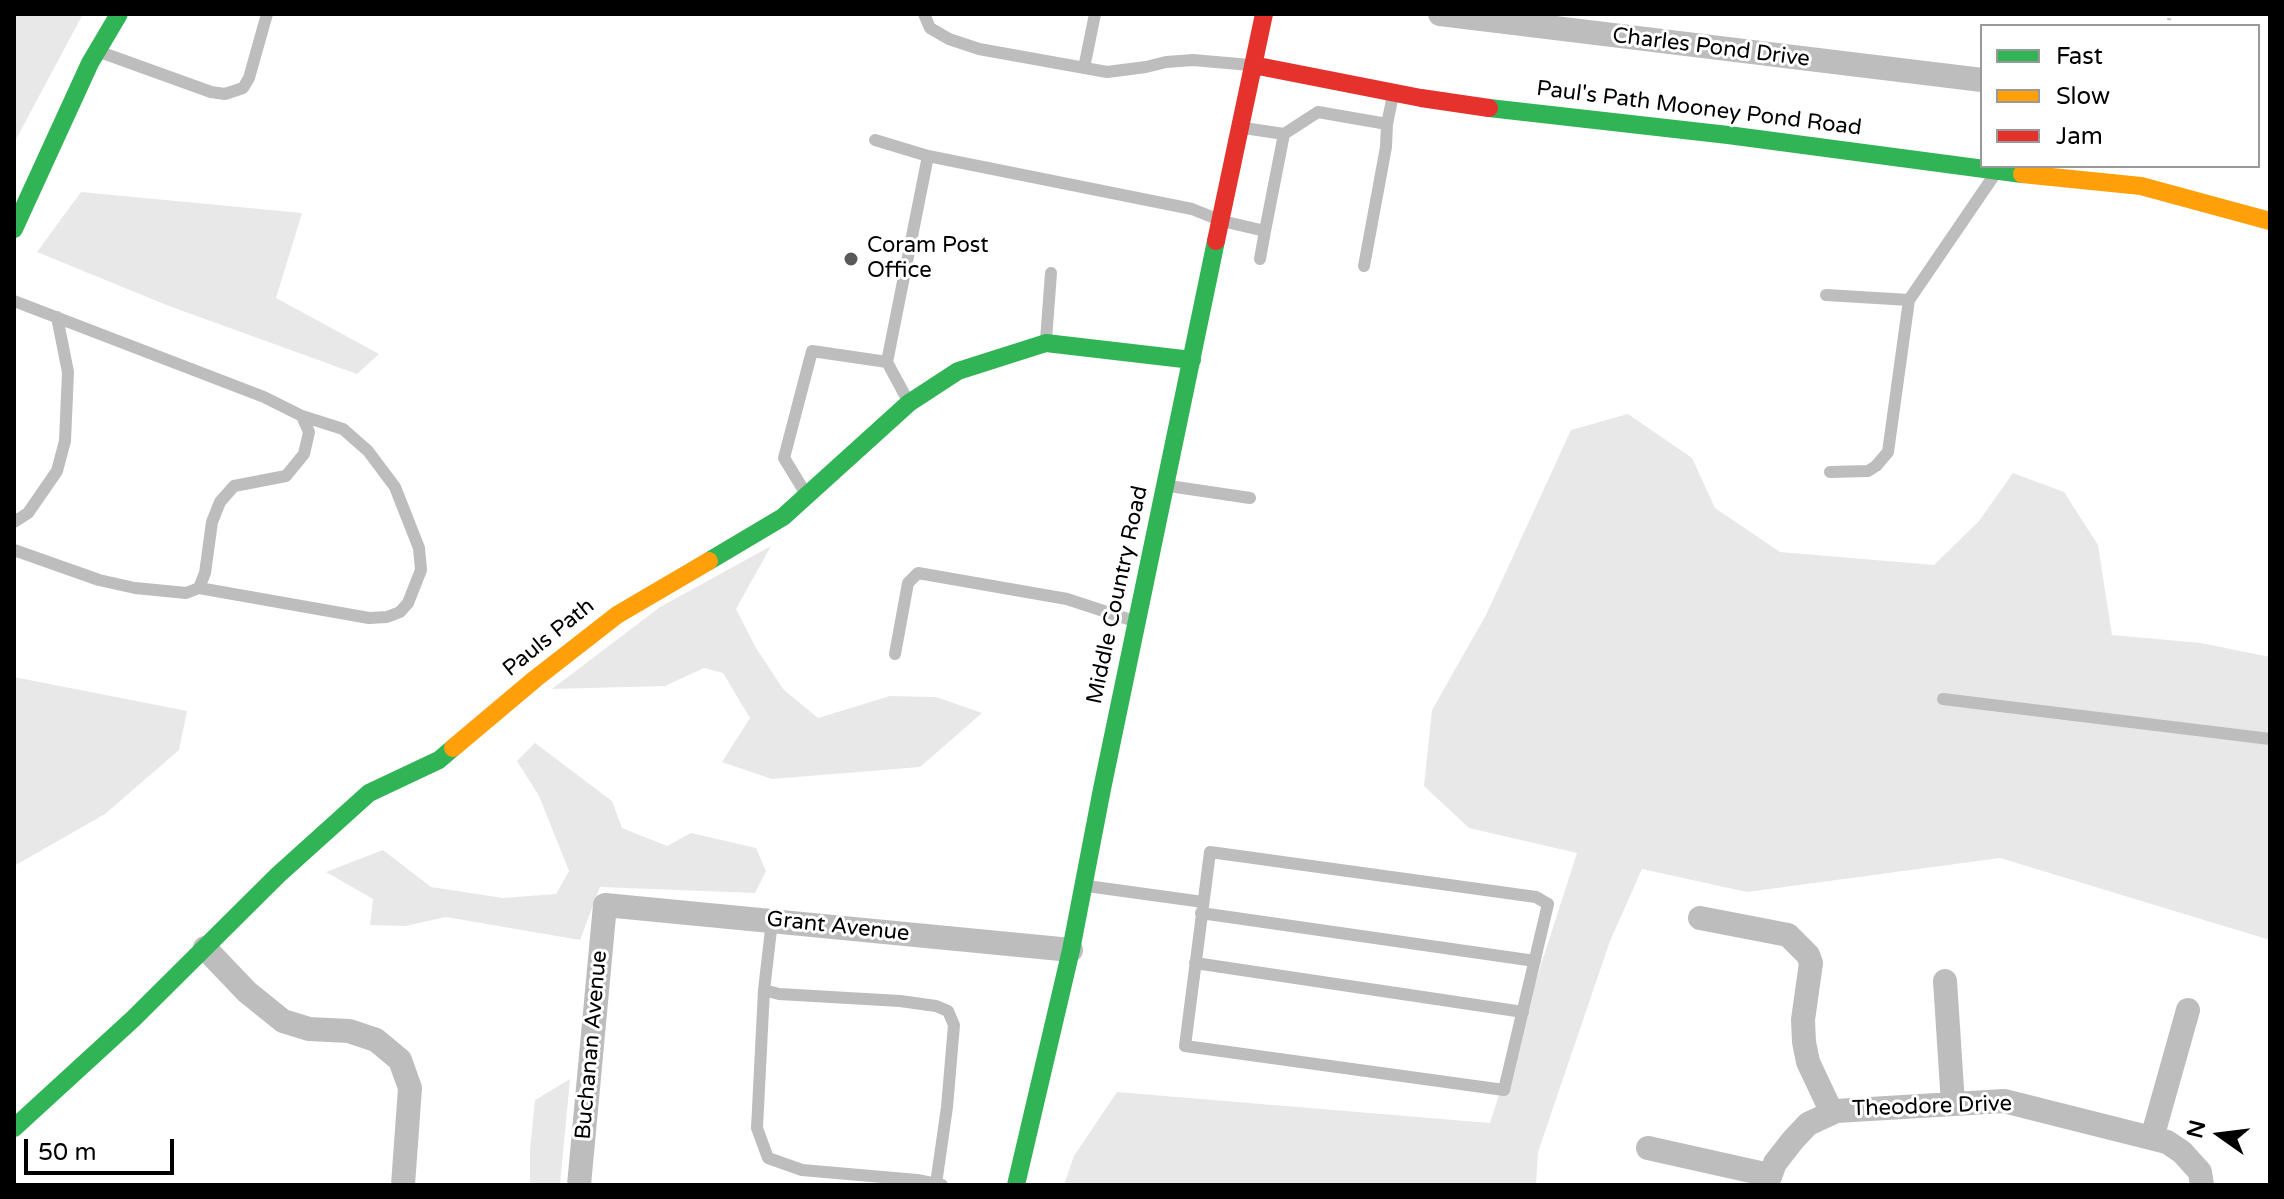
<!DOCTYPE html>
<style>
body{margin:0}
#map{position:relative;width:2284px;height:1199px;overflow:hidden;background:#fff;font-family:"Varela Round",sans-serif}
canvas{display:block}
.frame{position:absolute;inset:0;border:16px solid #000;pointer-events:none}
.legend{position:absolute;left:1980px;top:24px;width:280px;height:144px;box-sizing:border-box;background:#fff;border:2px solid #999;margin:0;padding:10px 14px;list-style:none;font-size:24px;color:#000}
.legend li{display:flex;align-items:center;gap:16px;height:40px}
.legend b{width:40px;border:2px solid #999}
.north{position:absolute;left:2180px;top:1095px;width:80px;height:80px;-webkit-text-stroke:6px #fff;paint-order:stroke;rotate:284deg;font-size:22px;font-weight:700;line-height:32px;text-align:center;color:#000}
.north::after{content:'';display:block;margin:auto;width:28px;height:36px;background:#000;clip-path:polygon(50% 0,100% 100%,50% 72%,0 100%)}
.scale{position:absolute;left:24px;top:1139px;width:150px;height:36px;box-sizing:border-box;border:4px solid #000;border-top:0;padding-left:10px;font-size:24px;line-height:28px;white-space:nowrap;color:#000;-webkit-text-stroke:6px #fff;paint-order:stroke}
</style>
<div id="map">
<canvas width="2284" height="1199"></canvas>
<div class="frame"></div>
<ul class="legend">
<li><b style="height:10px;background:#30b455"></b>Fast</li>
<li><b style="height:10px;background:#ff9f0a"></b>Slow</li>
<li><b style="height:10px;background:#e5322d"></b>Jam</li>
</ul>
<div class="north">N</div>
<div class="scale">50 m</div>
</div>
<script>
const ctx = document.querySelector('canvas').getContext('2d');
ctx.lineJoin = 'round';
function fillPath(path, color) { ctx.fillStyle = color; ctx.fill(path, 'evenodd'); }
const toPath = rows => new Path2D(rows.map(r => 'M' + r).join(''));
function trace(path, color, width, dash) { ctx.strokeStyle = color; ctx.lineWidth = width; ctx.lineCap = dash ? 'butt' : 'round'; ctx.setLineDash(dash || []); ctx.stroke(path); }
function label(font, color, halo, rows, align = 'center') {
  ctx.font = font + ' "Varela Round",sans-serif'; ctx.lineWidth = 6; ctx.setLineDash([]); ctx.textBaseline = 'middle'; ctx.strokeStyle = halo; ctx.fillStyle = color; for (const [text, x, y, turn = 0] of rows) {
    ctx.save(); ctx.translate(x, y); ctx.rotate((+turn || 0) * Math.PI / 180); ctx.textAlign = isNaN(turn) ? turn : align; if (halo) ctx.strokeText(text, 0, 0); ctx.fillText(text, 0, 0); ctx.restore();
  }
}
const green = toPath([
 [14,14,83,14,14,143],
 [81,192,302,213,276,298,379,354,357,374,169,306,37,252],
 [1628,414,1692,458,1715,508,1780,552,1934,565,1979,521,2013,473,2064,492,2098,545,2112,635,2201,643,2270,657,2270,940,2000,858,1747,892,1642,869,1610,941,1538,1152,1536,1185,1064,1185,1074,1156,1117,1092,1490,1123,1577,853,1469,828,1424,786,1432,710,1486,615,1571,430],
 [771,546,736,609,756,648,783,689,818,718,890,696,936,697,982,713,920,767,772,779,722,762,750,718,723,673,704,668,665,686,552,689,660,607],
 [14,677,187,711,179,750,105,814,14,866],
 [535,743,612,801,622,828,667,846,691,833,756,848,766,871,755,893,600,887,580,940,446,917,405,926,370,925,373,899,326,872,383,850,431,887,503,898,556,894,569,871,539,796,517,761],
 [570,1079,560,1185,530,1185,530,1150,535,1100]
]);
const path = toPath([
 [2168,26,2170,14]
]);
const lane = toPath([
 [924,14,930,28,949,39,979,49,1107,72,1146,67,1166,62,1193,60,1250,65],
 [100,52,211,92,225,94,243,88,249,78,267,14],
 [1084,68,1095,14],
 [1244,128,1284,134],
 [875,140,928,156,1192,209,1222,221,1265,231,1284,134,1318,112,1387,124,1393,95],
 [1260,259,1265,231],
 [1364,266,1386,147,1387,124],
 [1826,295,1909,300],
 [14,301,264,397,302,416,309,432,304,454,286,476,234,486,220,502,212,522,205,573,199,588,186,593,135,588,99,580,14,550],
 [1046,340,1051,273],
 [907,399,887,362,928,156],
 [1830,472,1868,471,1876,466,1888,452,1909,300,1995,174],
 [1169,486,1250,498],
 [806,494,784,458,812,351,887,362],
 [14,522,28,513,57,471,65,441,68,372,57,317],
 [199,588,369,618,387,617,400,612,408,603,421,570,419,548,395,487,368,451,343,429,302,416],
 [895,654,908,583,918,573,1067,599,1134,621],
 [1943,699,2270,739],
 [1210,852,1536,897,1548,904,1504,1090,1185,1046,1210,852],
 [1087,886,1203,902],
 [1201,913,1535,961],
 [772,921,764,990,757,1128,768,1158,802,1170,917,1180,942,1185],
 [1195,963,1523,1012],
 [764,990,779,994,900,1001,936,1006,948,1011,954,1025,947,1107,936,1184]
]);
const street = toPath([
 [1440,14,1982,80],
 [1700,918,1788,935,1808,955,1811,963,1803,1020,1804,1042,1808,1062,1832,1113],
 [205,948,247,992,283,1021,309,1029,349,1031,376,1040,400,1060,410,1088,403,1185],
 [1945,981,1953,1104],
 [2152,1138,2188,1010],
 [1648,1148,1769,1175],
 [579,1185,605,905,1071,950],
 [1767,1185,1775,1163,1793,1140,1808,1124,1836,1111,2004,1101,2167,1142,2182,1152,2200,1172,2202,1185]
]);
const fast = toPath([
 [1489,108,1728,135,2022,174],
 [14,229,90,63,119,14],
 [709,561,783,517,909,403,958,371,1046,343,1192,360],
 [14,1128,133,1019,278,875,369,793,439,760,453,748],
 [1016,1185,1071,950,1102,789,1216,241]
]);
const slow = toPath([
 [2022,174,2141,186,2270,221],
 [453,748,535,679,617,615,709,561]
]);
const jam = toPath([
 [1253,65,1421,98,1489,108],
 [1216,241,1264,14]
]);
const markers = [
 [851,259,8,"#595959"]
];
const streetNames = [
 ["Charles Pond Drive",1711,48,7],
 ["Paul's Path Mooney Pond Road",1699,109,7],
 ["Middle Country Road",1118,595,-78],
 ["Pauls Path",549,638,-39],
 ["Grant Avenue",838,927,6],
 ["Buchanan Avenue",592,1045,-85],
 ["Theodore Drive",1932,1107,-2]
];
const poiNames = [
 ["Coram Post",867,246],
 ["Office",867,271]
];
fillPath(green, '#e8e8e8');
trace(path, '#c2c2c2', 4, [2, 4]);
trace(lane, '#bdbdbd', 12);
trace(street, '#bdbdbd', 24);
trace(fast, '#30b455', 18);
trace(slow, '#ff9f0a', 18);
trace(jam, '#e5322d', 18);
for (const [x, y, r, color] of markers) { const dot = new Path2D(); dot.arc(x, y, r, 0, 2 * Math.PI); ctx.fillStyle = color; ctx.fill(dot); trace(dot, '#fff', 3); }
label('22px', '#000', '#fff', streetNames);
label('22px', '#000', '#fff', poiNames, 'left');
</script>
